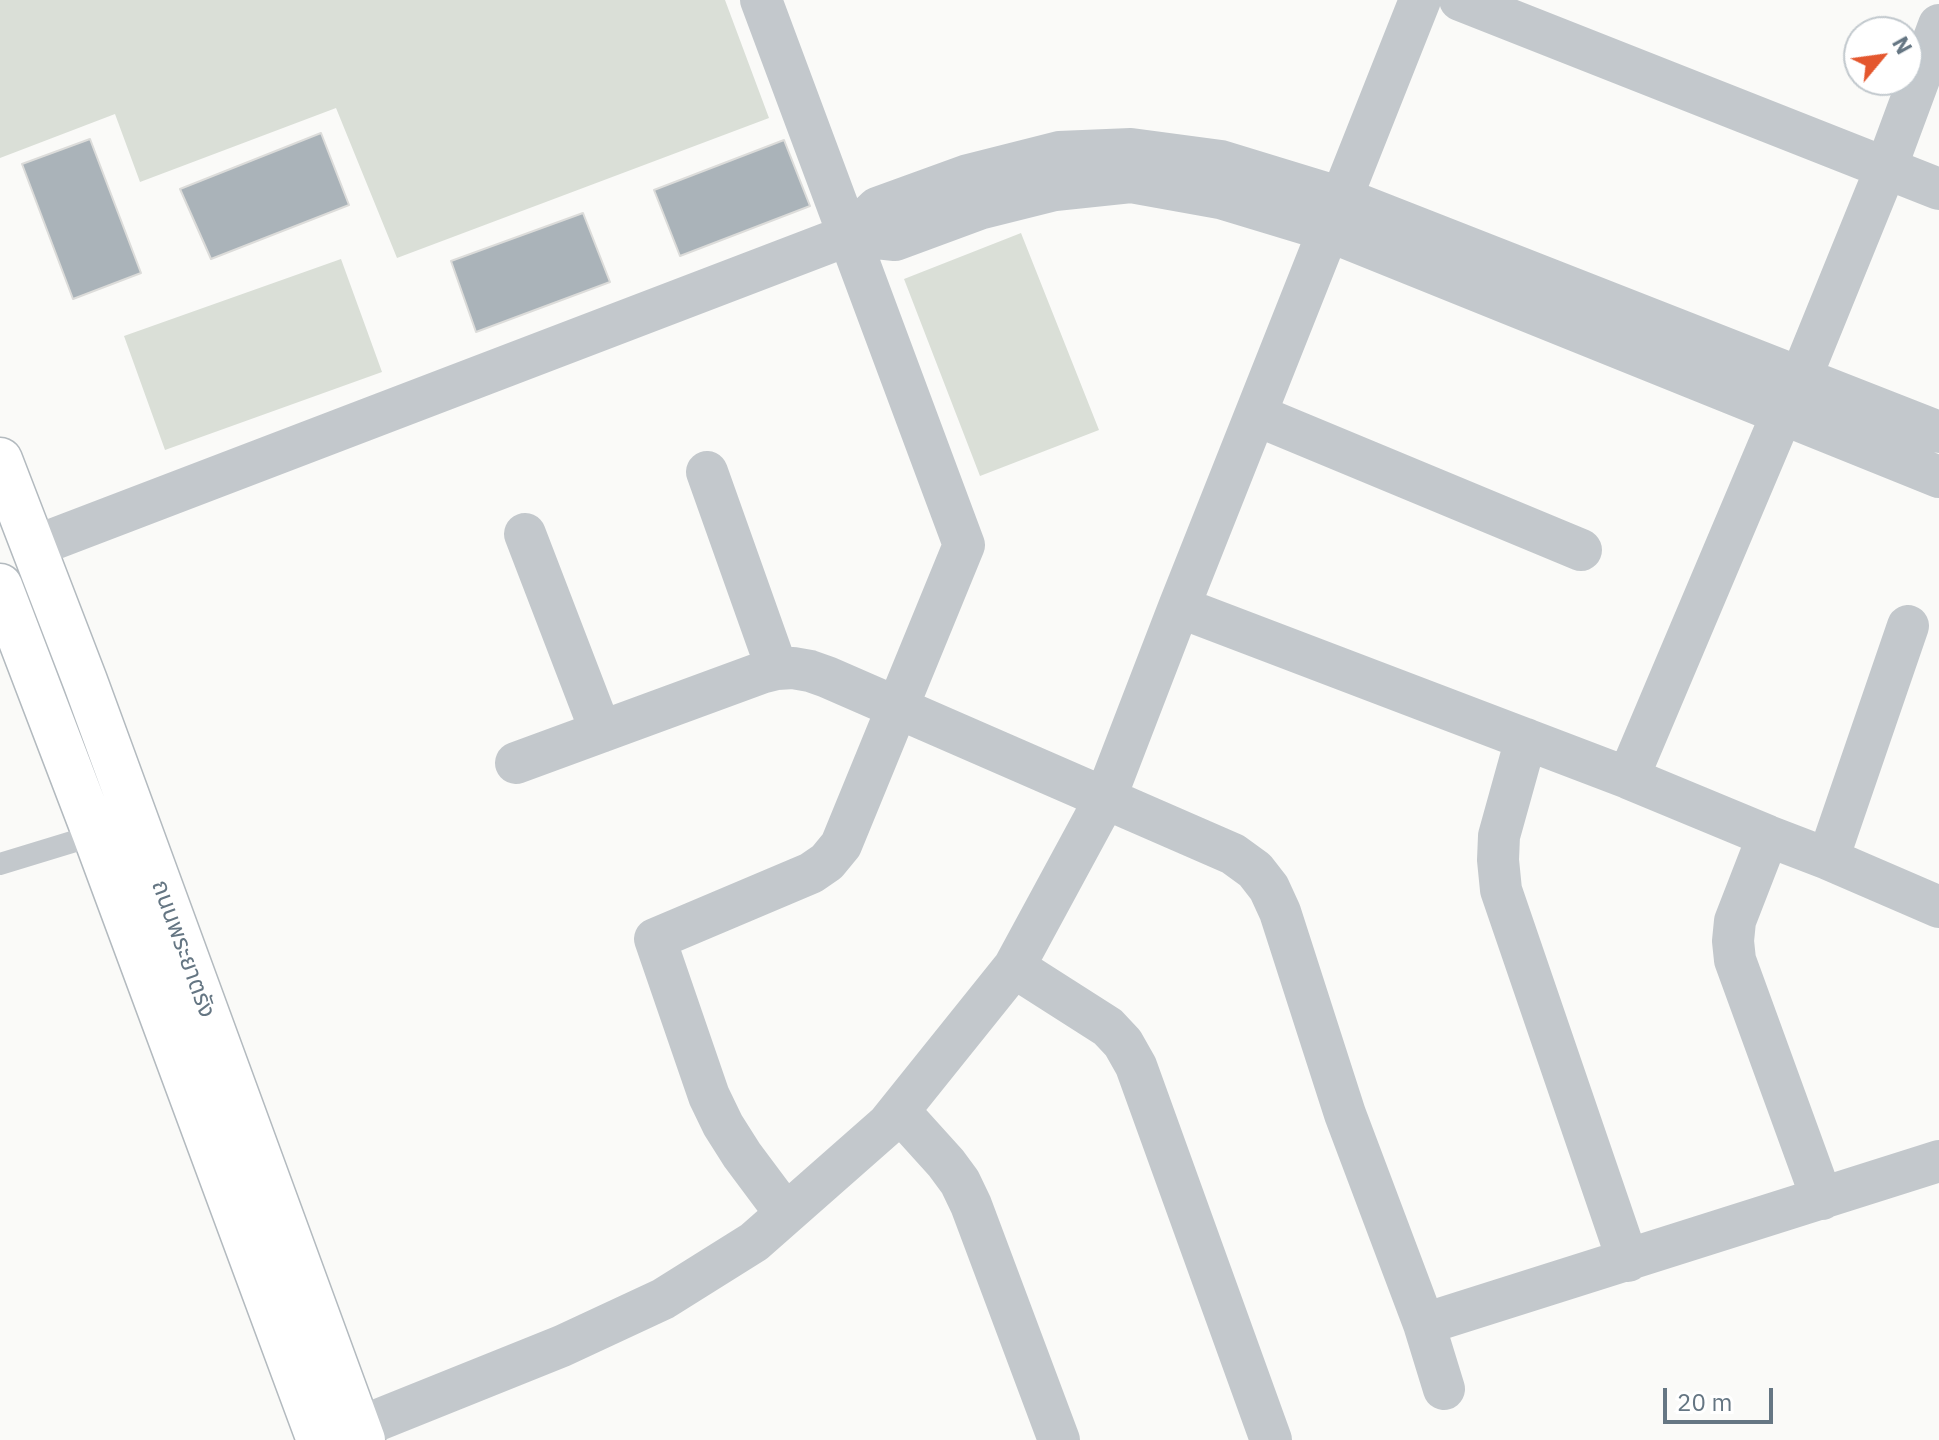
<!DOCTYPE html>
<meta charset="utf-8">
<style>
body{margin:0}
#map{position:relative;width:1939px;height:1440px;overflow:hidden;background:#fafaf8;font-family:"IBM Plex Sans",sans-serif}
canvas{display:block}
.north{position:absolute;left:1843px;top:16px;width:80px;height:80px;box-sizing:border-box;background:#fff;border:2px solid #c1c8cd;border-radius:50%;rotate:61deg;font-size:22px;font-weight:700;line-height:32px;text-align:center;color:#657683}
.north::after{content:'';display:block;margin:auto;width:28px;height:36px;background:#e4572e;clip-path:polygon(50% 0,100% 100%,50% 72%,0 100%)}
.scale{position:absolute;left:1663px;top:1388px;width:110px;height:36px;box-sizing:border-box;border:4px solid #657683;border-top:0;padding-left:10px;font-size:24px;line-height:28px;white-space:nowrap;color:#657683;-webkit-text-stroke:6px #fff;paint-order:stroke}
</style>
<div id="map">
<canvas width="1939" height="1440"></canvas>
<div class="north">N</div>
<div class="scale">20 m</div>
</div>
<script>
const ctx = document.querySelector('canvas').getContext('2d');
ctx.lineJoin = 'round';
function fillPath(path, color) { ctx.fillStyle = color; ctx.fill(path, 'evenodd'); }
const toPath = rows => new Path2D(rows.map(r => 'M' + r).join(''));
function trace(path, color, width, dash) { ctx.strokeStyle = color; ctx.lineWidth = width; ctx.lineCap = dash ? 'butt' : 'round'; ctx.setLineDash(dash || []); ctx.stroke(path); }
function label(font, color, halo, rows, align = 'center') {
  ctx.font = font + ' "IBM Plex Sans","Noto Sans Thai",sans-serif'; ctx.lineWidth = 8; ctx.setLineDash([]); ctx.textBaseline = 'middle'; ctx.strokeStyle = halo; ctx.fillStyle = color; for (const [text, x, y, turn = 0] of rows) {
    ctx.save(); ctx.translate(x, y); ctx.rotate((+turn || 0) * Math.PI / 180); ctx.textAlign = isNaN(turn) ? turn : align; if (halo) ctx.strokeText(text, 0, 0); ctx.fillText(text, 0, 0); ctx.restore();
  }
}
const green = toPath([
 [0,0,725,0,769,118,397,258,336,108,140,182,115,114,0,158],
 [1021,233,1099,430,980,476,904,279],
 [341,259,382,372,165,450,124,336]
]);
const building = toPath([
 [321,133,349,205,211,259,180,189,321,133],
 [90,139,141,273,73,299,22,164,90,139],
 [784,140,810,206,680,256,654,190,784,140],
 [583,213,610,282,476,332,451,261,583,213]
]);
const lane = toPath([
 [0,864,95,835]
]);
const street = toPath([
 [761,0,964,545,841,845,827,862,811,873,655,939,709,1096,723,1125,742,1155,786,1214],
 [1460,0,1939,189],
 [849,235,895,240,979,209,1055,190,1131,182,1220,198,1329,231,1939,477],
 [1801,377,1886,168,1939,25],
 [1256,415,1581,550],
 [707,472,777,669],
 [525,534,601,732],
 [33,547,849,235,877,208,968,175,1059,152,1131,149,1221,161,1342,198,1939,432],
 [1179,607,1628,778,1768,836,1828,859,1939,907],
 [1526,739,1499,836,1498,860,1501,890,1628,1261],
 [516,763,761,673,777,669,793,668,810,671,827,677,1233,854,1255,870,1269,888,1280,912,1345,1114,1424,1324,1939,1161],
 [1628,778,1782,414],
 [1768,836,1735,921,1733,941,1735,960,1822,1199],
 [1828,859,1908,626],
 [1014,967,1108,1027,1123,1043,1136,1066,1271,1440],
 [899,1111,946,1163,960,1182,971,1205,1059,1440],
 [1424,1324,1444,1389],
 [358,1428,562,1346,663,1299,754,1242,888,1124,1014,967,1105,799,1179,607,1420,0]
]);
const secondary = toPath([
 [0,460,85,681,363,1440],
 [0,586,95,835,319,1440]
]);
const streetNames = [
 ["ถนนพระยาตรัง",183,949,70]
];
fillPath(green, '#dadfd7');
fillPath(building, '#aab3b9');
trace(building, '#dcdcda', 2);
trace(secondary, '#b3babf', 47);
trace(lane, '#c3c8cc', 22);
trace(street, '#c3c8cc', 42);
trace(secondary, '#fff', 44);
label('24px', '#657683', '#fff', streetNames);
</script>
